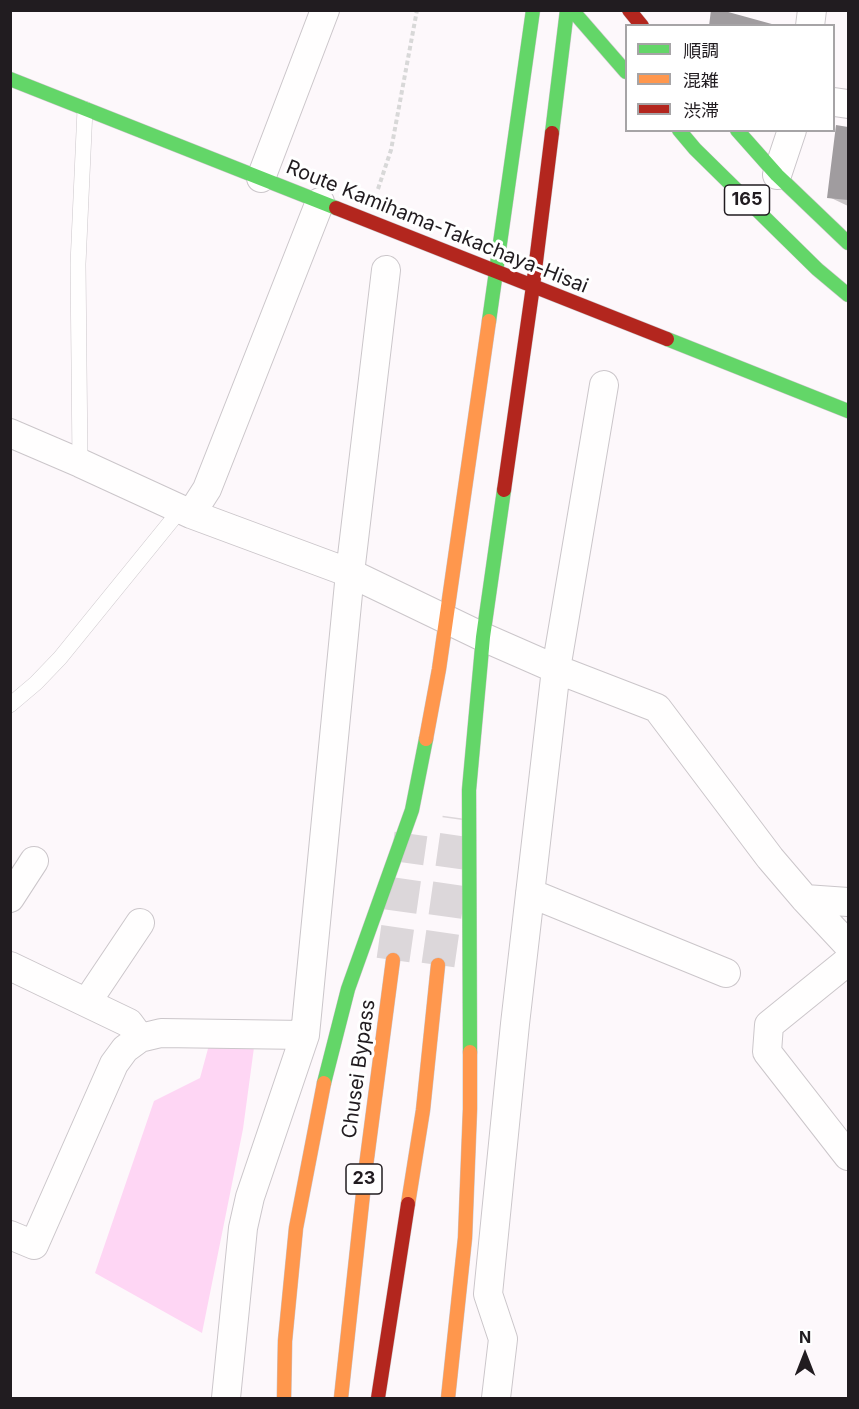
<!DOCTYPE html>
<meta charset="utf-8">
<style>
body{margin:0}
#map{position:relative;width:859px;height:1409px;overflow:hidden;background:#fdf8fb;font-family:Inter,"Noto Sans JP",sans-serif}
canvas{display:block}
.frame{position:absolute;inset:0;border:12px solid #211c20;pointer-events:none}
.legend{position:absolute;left:625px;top:24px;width:210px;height:108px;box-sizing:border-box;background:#fff;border:2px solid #a6a4a6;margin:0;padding:8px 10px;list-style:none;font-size:18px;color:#211c20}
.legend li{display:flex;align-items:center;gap:12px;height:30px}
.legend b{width:30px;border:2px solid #a6a4a6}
.north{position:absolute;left:775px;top:1325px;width:60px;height:60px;-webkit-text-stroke:4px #fff;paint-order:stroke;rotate:0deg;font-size:16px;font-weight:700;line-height:24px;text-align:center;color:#211c20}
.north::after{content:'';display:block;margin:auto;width:21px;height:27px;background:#211c20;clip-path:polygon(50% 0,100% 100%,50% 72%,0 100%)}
</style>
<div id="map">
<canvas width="859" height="1409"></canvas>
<div class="frame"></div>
<ul class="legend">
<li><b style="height:8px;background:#63d668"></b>順調</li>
<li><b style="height:8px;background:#ff974d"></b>混雑</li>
<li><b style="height:8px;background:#b3261e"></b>渋滞</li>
</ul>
<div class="north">N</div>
</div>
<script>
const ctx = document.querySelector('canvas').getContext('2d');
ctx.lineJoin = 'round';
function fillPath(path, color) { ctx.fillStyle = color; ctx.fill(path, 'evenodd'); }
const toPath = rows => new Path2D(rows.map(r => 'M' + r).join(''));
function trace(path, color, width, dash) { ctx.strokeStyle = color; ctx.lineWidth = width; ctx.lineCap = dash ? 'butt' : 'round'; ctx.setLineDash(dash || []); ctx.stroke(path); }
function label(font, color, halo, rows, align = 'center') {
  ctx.font = font + ' Inter,sans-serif'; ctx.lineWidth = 6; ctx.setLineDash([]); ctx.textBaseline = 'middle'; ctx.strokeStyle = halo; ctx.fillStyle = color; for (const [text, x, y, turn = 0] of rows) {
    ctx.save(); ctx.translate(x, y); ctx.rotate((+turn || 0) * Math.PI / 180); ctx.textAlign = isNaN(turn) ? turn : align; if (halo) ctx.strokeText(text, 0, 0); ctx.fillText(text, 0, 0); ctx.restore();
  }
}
const green = toPath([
 [255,1040,243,1129,202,1333,95,1273,154,1101,200,1078,209,1045]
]);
const shadow = toPath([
 [838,127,848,128,848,206,829,197]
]);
const building = toPath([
 [711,10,721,10,779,26,709,26],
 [836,125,848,127,848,200,827,198]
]);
const highwayTunnel = toPath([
 [393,960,411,834],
 [438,965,459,818]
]);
const path = toPath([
 [378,189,391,150,417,10]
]);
const lane = toPath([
 [80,463,78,264,85,109],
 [10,705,36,683,60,658,181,509]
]);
const street = toPath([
 [810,26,812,10],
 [834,102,848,104],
 [777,175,792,130],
 [261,178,325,10],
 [10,433,80,463,191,514,350,573,483,637,556,669,657,708,770,858,805,899,848,945],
 [191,514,207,489,320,202],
 [530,893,726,973],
 [10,898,34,861],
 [805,899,848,902],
 [848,961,769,1025,767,1052,848,1156],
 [10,966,129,1023,140,1038],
 [87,1002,140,923],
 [10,1235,34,1245,114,1064,125,1049,140,1038,161,1033,305,1035],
 [226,1398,243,1228,250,1197,305,1035,350,573,386,270],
 [496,1398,503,1339,488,1294,515,1024,556,669,604,385]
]);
const fast = toPath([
 [572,10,626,72],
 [10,79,336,208],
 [679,130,695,149,817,269,848,295],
 [737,130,777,175,848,243],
 [552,133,567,10],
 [489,321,533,10],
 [667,339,848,411],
 [470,1052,469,790,483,637,504,490],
 [324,1083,348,989,412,810,426,739]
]);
const slow = toPath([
 [426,739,439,669,489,321],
 [408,1204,423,1110,438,965],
 [284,1398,285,1341,296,1228,324,1083],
 [341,1398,366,1166,393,960],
 [448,1398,465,1238,470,1109,470,1052]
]);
const jam = toPath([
 [629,10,642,26],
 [336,208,667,339],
 [504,490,533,286,552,133],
 [378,1398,408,1204]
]);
const shields = [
 [747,200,45],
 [364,1179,36]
];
const shieldNames = [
 ["165",747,200],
 ["23",364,1179]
];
const streetNames = [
 ["Route Kamihama-Takachaya-Hisai",437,227,22],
 ["Chusei Bypass",359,1069,-82]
];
fillPath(green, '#fed6f4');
fillPath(shadow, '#0003');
fillPath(building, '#a09c9f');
trace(highwayTunnel, '#dcd7da', 33, [33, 16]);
trace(lane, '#cbc6ca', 16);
trace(street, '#cbc6ca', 30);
trace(fast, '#cbc6ca', 15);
trace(slow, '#cbc6ca', 15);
trace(jam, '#cbc6ca', 15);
trace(path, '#d8d8d8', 4, [4.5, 3]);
trace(lane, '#fffefe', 15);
trace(street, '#fffefe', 28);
trace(fast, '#63d668', 14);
trace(slow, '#ff974d', 14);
trace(jam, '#b3261e', 14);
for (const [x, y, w] of shields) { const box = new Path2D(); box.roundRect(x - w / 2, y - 15, w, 30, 4.5); ctx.fillStyle = '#fff'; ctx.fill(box); trace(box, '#211c20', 1.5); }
label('bold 18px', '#211c20', null, shieldNames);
label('20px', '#211c20', '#fff', streetNames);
</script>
